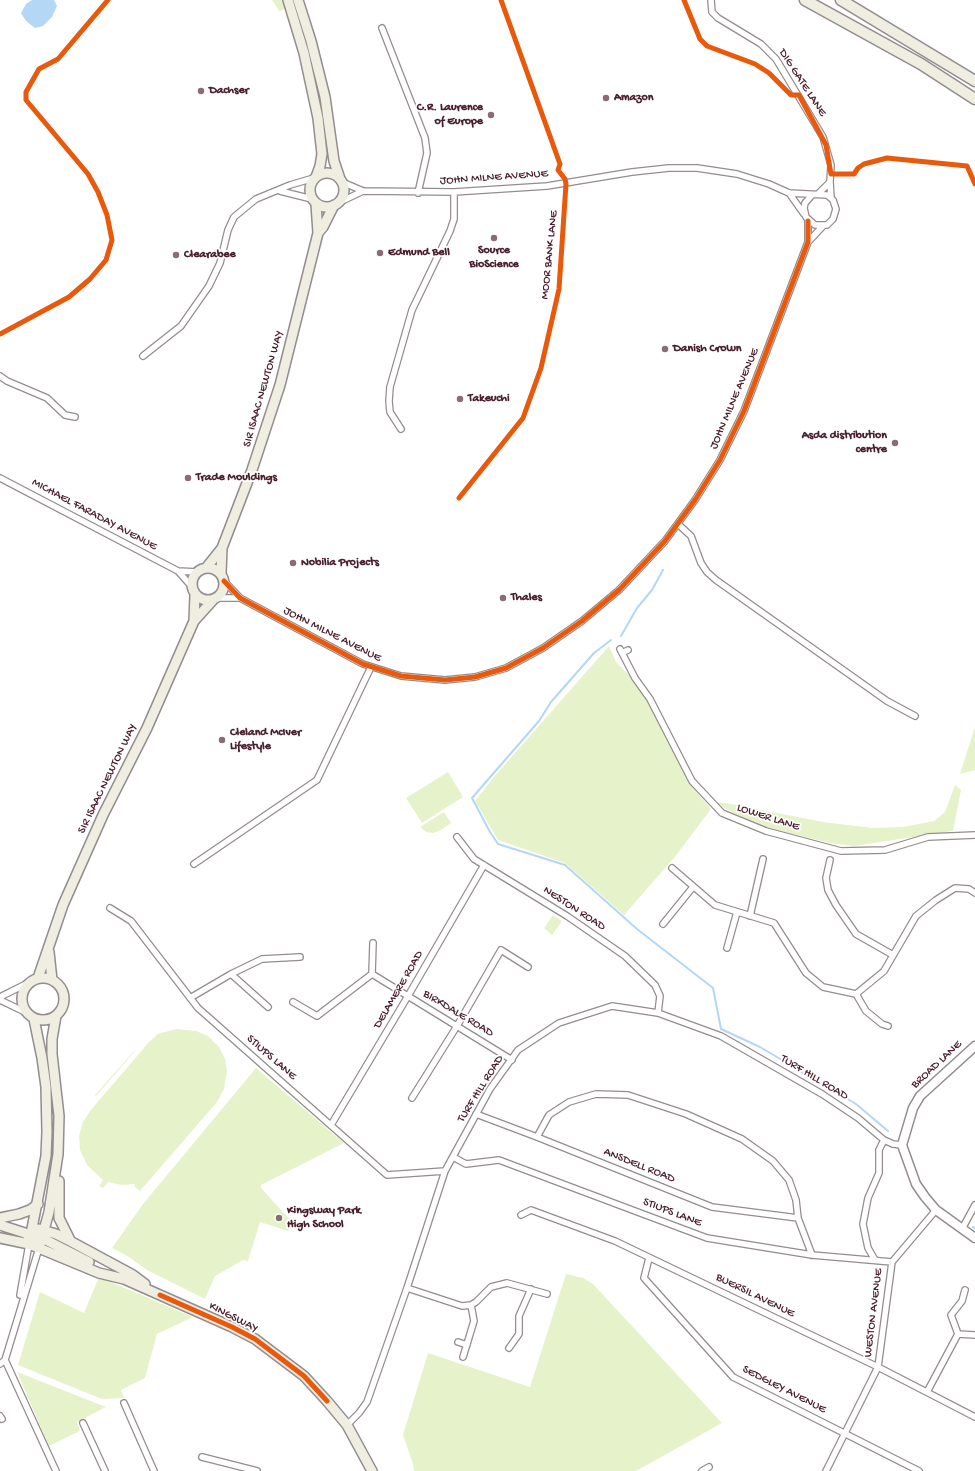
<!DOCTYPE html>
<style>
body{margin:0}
canvas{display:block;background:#fff}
</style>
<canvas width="975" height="1471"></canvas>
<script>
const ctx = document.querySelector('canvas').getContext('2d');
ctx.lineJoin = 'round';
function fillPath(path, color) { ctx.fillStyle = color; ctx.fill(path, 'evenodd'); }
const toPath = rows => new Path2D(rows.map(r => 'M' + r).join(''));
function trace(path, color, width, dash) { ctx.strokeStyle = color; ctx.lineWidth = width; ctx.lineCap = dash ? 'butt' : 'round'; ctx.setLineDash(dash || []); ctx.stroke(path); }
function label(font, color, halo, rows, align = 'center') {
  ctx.font = font + ' "Gochi Hand",sans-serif'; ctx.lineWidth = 3.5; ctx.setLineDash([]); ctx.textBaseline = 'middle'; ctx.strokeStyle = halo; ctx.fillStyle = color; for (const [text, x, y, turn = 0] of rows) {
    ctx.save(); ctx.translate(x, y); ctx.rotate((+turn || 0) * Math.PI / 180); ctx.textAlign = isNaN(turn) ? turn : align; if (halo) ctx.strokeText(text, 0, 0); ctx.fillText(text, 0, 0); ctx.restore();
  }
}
const green = toPath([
 [272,0,282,0,285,9,279,11],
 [609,646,616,662,634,680,645,696,688,782,711,809,674,858,624,915,565,863,498,840,475,801,493,778],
 [975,727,975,770,960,774],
 [448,772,463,797,422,823,406,798],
 [955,785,961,790,953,831,854,846,830,843,757,825,715,803,726,803,823,822,873,828,903,827,934,821,945,812],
 [444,812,451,823,441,830,433,833,426,832,420,827],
 [553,915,562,921,552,935,544,928],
 [176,1029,196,1031,208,1036,219,1047,225,1059,227,1071,224,1089,217,1102,140,1191,134,1186,135,1184,122,1185,108,1182,103,1188,99,1186,103,1180,87,1165,80,1150,79,1136,83,1122,90,1111,149,1042,158,1034],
 [135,1050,136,1050,96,1096,95,1095],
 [256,1068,344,1143,261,1185,261,1188,293,1223,288,1231,260,1222,248,1261,243,1260,215,1276,205,1299,147,1270,129,1257,112,1248,143,1204],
 [566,1274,583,1278,593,1284,722,1423,636,1471,414,1471,413,1464,403,1435,428,1353,530,1387],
 [99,1277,193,1317,157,1334,145,1378,121,1390,124,1398,102,1399,18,1365,40,1292,84,1313],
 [17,1372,106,1407,77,1422,80,1431,49,1446]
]);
const water = toPath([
 [32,0,54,0,57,6,52,17,43,26,35,28,26,21,21,13,26,4]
]);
const stream = toPath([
 [621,636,637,608,652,590,663,570],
 [611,640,594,653,551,702,539,721,472,798,490,832,498,844,565,865,637,929,713,988,721,1029,760,1047,856,1104,888,1131],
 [973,1227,975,1228]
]);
const minor = toPath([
 [711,0,712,12,718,18,761,44,776,59,823,137,831,165,830,182],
 [382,28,425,138,427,153,418,193],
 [342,182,363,191,454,192,547,186,632,172,669,168,697,168,737,174,769,184,789,193,827,195,833,200,836,209,833,219,827,225,815,225,806,217,804,208,805,203,812,195],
 [280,191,312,199],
 [789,193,804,214],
 [818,194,830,182,831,198],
 [338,203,363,191],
 [808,242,823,226],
 [143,356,181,326,209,286,220,263,228,230,234,217,256,199,290,185,314,178],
 [0,376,7,381,47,398,65,415,75,417],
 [401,429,390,412,389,401,390,387,412,310,450,231,454,219,454,192],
 [0,478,178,571,193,588],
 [679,525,691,536,701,563,707,572,716,580,887,701,915,716],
 [178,571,198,572],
 [224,581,240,598,363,664,401,676,445,680,475,677,506,668,543,648,582,621,619,590,665,541,695,500,720,460,744,411,808,242,808,221],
 [217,598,240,598],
 [620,649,635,678,650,699,692,781,722,813,766,831,841,851,885,850,928,837,975,835],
 [622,653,628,650],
 [457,837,474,859,567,916,625,956,655,985,660,996,658,1013],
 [830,860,826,878,828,890,836,905,856,934,893,955],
 [194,864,317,780,371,667],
 [672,868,715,905,774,923,806,973,823,987,856,994,884,971,916,916,936,900,955,888,969,889,975,893],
 [110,908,131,921,198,1008,387,1175,445,1171],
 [750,916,763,859],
 [663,924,693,887],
 [727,948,737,912],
 [231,974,268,1007],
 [372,974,512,1060],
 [856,994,866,1011,882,1024,888,1026],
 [0,997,28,983],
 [190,998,231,974,262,959,300,957],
 [0,1000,25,1012],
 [293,1002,317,1016,372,974,373,943],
 [412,1098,457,1026,501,950,528,967],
 [476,1114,537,1137,712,1207,798,1218],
 [331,1125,408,996,484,865],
 [537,1137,549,1115,569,1102,596,1094,628,1095,686,1114,742,1139,773,1161,789,1180,796,1200,798,1218,812,1255],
 [453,1157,466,1164,499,1160,707,1238,812,1255,892,1262],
 [521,1215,531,1210,615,1241,878,1367,975,1417],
 [962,1229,975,1205],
 [649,1258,644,1278,733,1377,919,1471],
 [875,1260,868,1248,863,1224,868,1198,879,1173,879,1150,884,1140],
 [407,1288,462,1306,471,1305,476,1302,491,1287,507,1283,547,1294],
 [20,1295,29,1244],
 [958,1334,975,1335],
 [458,1342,467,1345],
 [509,1348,519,1334,519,1316,531,1289],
 [463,1357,474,1321,471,1305],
 [5,1360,56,1471],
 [0,1364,5,1360,39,1248],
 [927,1392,958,1334,951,1315,962,1301,965,1290],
 [124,1403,154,1471],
 [0,1416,2,1419],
 [83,1423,105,1471],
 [347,1425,359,1413,367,1402,407,1288,445,1171,490,1089,518,1050,559,1023,612,1006,658,1013,721,1036,822,1094,858,1118,884,1140,893,1144,902,1145],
 [202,1457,257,1471],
 [702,1471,709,1467],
 [826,1471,878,1367,892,1262,936,1210]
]);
const secondary = toPath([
 [975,1046,920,1096,913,1108,902,1145,916,1184,925,1197,936,1210,975,1238]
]);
const primary = toPath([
 [0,1218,19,1214,30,1210,38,1204],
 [0,1225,25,1233,35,1241,39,1248],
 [0,1238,29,1244]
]);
const trunk = toPath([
 [288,0,304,53,318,118,322,154,320,166,316,177],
 [298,0,311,41,325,97,334,161,340,179],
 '310 190a17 17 0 1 1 34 0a17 17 0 1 1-34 0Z',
 [318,233,323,227,334,205],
 '192 584a16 16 0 1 1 32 0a16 16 0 1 1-32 0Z',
 [206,568,222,548,252,470,280,385,318,233,316,204],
 [221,574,222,548],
 [194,621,195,594],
 [49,952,52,980],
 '22 999a21 21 0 1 1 42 0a21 21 0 1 1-42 0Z',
 [38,978,63,905,103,815,147,728,194,621,213,600],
 [34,1019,42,1058,46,1087,47,1132,46,1156,29,1244,99,1273,124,1279,232,1327,255,1339,304,1376,327,1401,347,1425,372,1471],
 [59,1181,59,1218,70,1240],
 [39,1229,56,1234,70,1241,133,1275,145,1284],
 [38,1236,89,1262],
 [39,1248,49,1212,58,1154,59,1116,52,1054,52,1039,56,1016]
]);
const motorway = toPath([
 [805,0,921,64,975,99],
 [841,0,975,81]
]);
const cycleway = toPath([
 [684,0,700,39,707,46,755,64,769,73,791,95,799,95,826,145,831,174,854,174,858,168,864,164,887,158,967,166,975,184],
 [0,334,69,297,90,279,106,260,112,240,107,215,98,192,88,174,26,100,26,92,39,69,58,59,108,0],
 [459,498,523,418,541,368,559,289,566,184,565,179,558,170,560,164,501,0],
 [224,581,240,598,363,664,401,676,445,680,475,677,506,668,543,648,582,621,619,590,665,541,695,500,720,460,744,411,808,242,808,221],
 [160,1295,232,1327,255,1339,304,1376,327,1401]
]);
const markers = [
 [201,91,4,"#896d75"],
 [606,98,4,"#896d75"],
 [491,115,4,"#896d75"],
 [494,238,4,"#896d75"],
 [380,253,4,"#896d75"],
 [176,255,4,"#896d75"],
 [665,349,4,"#896d75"],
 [460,399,4,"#896d75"],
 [895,443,4,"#896d75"],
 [188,478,4,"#896d75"],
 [293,563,4,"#896d75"],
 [503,598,4,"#896d75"],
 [222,740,4,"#896d75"],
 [279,1218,4,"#896d75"]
];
const streetNames = [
 ["DIG GATE LANE",802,83,57],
 ["JOHN MILNE AVENUE",494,178,-4],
 ["MOOR BANK LANE",550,255,-84],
 ["SIR ISAAC NEWTON WAY",264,389,-74],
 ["JOHN MILNE AVENUE",735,399,-67],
 ["MICHAEL FARADAY AVENUE",94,515,28],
 ["JOHN MILNE AVENUE",332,635,27],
 ["SIR ISAAC NEWTON WAY",108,779,-64],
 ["LOWER LANE",768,818,18],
 ["NESTON ROAD",574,909,33],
 ["DELAMERE ROAD",399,990,-60],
 ["BIRKDALE ROAD",458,1014,31],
 ["STIUPS LANE",271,1058,41],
 ["BROAD LANE",937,1065,-43],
 ["TURF HILL ROAD",814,1078,31],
 ["TURF HILL ROAD",481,1089,-58],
 ["ANSDELL ROAD",639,1166,22],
 ["STIUPS LANE",672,1213,21],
 ["BUERSIL AVENUE",755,1296,26],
 ["WESTON AVENUE",874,1313,-83],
 ["KINGSWAY",233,1318,27],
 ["SEDGLEY AVENUE",784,1390,27]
];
const poiNames = [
 ["Dachser",209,91],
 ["Amazon",614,98],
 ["C.R. Laurence",483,108,"right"],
 ["of Europe",483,122,"right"],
 ["Source",494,251,"center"],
 ["BioScience",494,265,"center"],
 ["Edmund Bell",388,253],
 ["Clearabee",184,255],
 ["Danish Crown",673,349],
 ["Takeuchi",468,399],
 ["Asda distribution",887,436,"right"],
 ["centre",887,450,"right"],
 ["Trade Mouldings",196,478],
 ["Nobilia Projects",301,563],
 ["Thales",511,598],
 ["Cleland McIver",230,733],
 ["Lifestyle",230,747],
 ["Kingsway Park",287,1211],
 ["High School",287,1225]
];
fillPath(green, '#e6f3ca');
fillPath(water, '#b3d7f4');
trace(stream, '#b3d7f4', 2);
trace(minor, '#948c8e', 8);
trace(secondary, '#948c8e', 11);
trace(primary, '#948c8e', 12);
trace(trunk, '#948c8e', 12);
trace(motorway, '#948c8e', 13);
trace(minor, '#fff', 5.5);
trace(secondary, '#fff', 8);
trace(primary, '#f0ede1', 9);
trace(trunk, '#f0ede1', 9);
trace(motorway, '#f0ede1', 10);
trace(cycleway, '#e8590c', 5);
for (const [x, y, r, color] of markers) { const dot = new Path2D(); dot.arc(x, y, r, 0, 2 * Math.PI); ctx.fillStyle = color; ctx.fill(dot); trace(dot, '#fff', 1.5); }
label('12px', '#4a1f2b', '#fff', streetNames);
label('bold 12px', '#4a1f2b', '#fff', poiNames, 'left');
</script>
